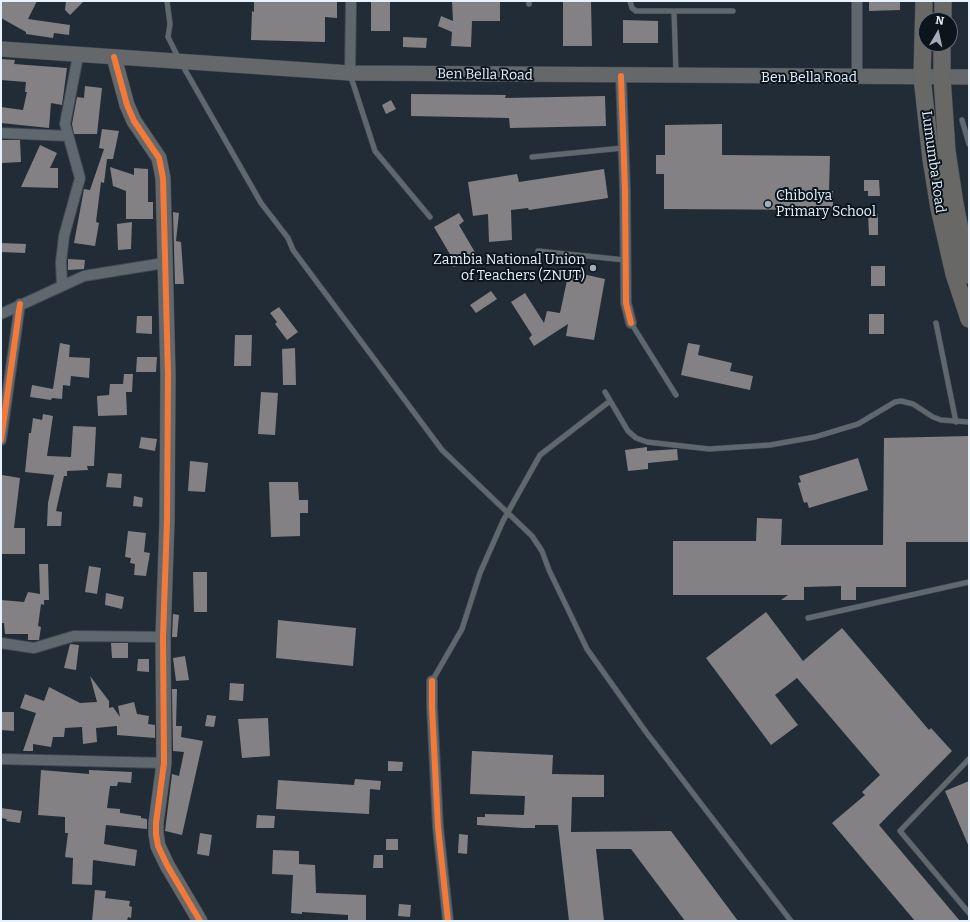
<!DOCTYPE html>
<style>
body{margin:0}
#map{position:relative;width:970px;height:922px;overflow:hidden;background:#222c36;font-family:Bitter,serif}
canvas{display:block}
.frame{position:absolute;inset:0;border:2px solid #e6f2fe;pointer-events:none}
.north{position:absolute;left:918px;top:12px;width:40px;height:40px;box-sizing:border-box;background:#0c141c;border:1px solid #636d76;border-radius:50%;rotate:9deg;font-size:11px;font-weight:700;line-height:16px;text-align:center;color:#e6f2fe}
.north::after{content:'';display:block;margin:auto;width:14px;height:18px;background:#a1adb8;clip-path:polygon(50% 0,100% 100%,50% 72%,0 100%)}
</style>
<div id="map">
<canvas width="970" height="922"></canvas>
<div class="frame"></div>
<div class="north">N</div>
</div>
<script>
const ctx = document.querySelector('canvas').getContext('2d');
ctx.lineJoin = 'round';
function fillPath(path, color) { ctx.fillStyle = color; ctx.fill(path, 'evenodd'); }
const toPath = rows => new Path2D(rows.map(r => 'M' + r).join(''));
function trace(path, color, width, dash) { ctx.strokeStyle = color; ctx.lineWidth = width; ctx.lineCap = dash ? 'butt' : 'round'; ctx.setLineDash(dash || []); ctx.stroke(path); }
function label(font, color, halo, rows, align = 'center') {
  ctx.font = font + ' Bitter,serif'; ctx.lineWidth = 4; ctx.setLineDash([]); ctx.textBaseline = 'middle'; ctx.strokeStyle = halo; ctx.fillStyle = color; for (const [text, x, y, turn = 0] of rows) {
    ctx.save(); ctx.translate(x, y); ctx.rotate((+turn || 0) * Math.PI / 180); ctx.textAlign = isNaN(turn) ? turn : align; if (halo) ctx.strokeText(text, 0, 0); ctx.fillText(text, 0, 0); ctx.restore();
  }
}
const building = toPath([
 [1,1,37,1,28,19,70,25,69,35,54,33,53,38,26,34,26,32,1,18],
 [66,1,84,1,70,15,65,10],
 [254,1,337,1,337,18,325,17,325,42,251,40,252,11,254,12],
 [371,1,390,1,390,31,371,31],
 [452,1,500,1,500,21,472,21,471,47,451,46,452,32,438,26,441,16,453,21],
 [563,1,591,1,592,46,563,46],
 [869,1,900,1,900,10,869,11],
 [623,20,658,21,658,43,623,43],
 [403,37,427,38,426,48,403,47],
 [1,59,15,60,14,64,67,68,62,105,51,103,49,128,1,123,1,107,23,110,27,92,25,92,26,82,1,80],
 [85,86,102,88,97,134,74,134,72,124,77,97,84,98],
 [411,94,506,95,505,98,605,96,606,126,510,128,509,118,411,116],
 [391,100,396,109,386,114,382,105],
 [722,124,722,155,830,156,829,191,833,191,833,210,664,209,664,174,656,174,656,155,665,155,665,125],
 [102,129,119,131,113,159,107,159,104,183,101,182,96,222,99,223,95,246,74,243,84,189,90,190,104,149,99,148],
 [2,140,20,140,21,162,2,163],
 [40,145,57,153,50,168,58,168,58,188,21,187],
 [110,167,134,175,134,168,148,169,148,202,153,202,153,219,126,219,126,191,113,186],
 [604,169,608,198,529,210,528,208,511,210,512,240,489,242,488,214,473,216,468,182,517,174,519,182],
 [864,180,879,180,880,196,868,196,868,191,864,191],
 [173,212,179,213,176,241,181,242,184,284,175,284],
 [459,213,464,221,459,225,476,254,454,267,448,258,451,256,434,227],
 [868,214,878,214,878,235,869,235],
 [132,222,131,249,118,250,117,224],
 [1,243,26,244,25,253,1,252],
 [68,259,85,260,84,269,68,270],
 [871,266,885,266,885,286,871,286],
 [569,271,605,279,594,340,566,336,568,324,534,346,529,338,532,335,511,302,525,293,544,323,547,311,560,313],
 [491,291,497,299,476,313,470,305],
 [279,307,298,332,287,340,275,324,277,322,270,313],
 [869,314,884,314,884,334,869,334],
 [137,316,152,316,152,334,136,333],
 [235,335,252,335,251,366,234,366],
 [60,343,70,345,69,357,90,358,89,378,71,376,70,386,63,385,62,399,52,398,51,400,30,397,32,385,53,389],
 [688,343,700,345,698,355,732,363,730,371,753,376,750,390,681,375],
 [295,348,296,385,283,385,282,349],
 [137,357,157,357,156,372,136,372],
 [124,374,133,374,132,392,126,392,127,415,98,416,97,396,109,395,110,384,123,384],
 [261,392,278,393,275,435,258,434],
 [43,414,53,416,47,456,71,457,73,426,96,427,94,466,87,466,88,470,67,471,67,476,64,476,56,511,62,512,61,526,47,526,48,503,54,475,25,472,29,433,31,433,33,418,42,420],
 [969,436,969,542,906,542,906,587,856,587,856,600,841,600,841,586,804,587,804,600,781,600,788,595,673,595,673,541,756,541,757,518,782,519,781,545,883,545,884,438],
 [141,437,157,439,155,451,139,448],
 [647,447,647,451,677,449,678,460,648,463,648,469,628,471,625,450],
 [858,458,868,490,809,508,807,502,804,503,798,483,801,482,799,476],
 [190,461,208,463,205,492,188,491],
 [108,473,122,474,121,488,106,487],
 [2,475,20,478,14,528,25,528,25,554,1,554],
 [269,482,298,482,299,500,308,500,308,513,300,513,300,536,271,537],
 [134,496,143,498,142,507,133,506],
 [128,531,146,533,144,552,150,553,146,576,134,575,135,564,130,563,131,558,125,557],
 [39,564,48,564,49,600,44,600,44,605,41,604,38,626,41,627,39,640,28,640,28,634,5,634,4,623,1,623,1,600,24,602,28,592,40,594],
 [89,566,101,568,97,594,85,592],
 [193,572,207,572,207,612,194,612],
 [106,593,124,597,122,609,105,605],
 [766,612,803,661,842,628,929,730,931,728,952,751,879,825,960,921,915,921,832,823,865,795,862,792,880,775,797,678,775,695,798,725,771,745,706,658],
 [173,614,179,615,177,637,172,637],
 [278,620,356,628,353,666,276,658],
 [111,643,128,643,128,658,112,658],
 [70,644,79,645,76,670,64,668],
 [185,656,189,680,176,681,173,658],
 [138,659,149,659,149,672,137,671],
 [90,676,109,701,109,708,113,707,120,717,118,706,134,702,137,714,149,716,148,724,155,725,155,738,117,735,117,726,96,728,97,742,83,744,82,727,65,728,64,737,53,737,51,747,33,744,33,751,23,751,36,713,20,708,25,694,44,701,49,687,80,703,97,702],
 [230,683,244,684,243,701,229,700],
 [172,689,177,689,176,726,182,726,181,737,203,741,182,835,165,831,172,774,179,776,184,752,173,751],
 [1,712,14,712,14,731,1,730],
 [207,715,216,716,214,727,205,726],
 [268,718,270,756,242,758,238,719],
 [472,751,553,755,552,774,604,775,604,797,572,797,571,832,671,831,738,921,685,921,631,849,596,849,604,921,569,921,558,825,535,825,535,828,523,828,477,825,477,817,485,817,485,814,524,815,525,796,470,794],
 [388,761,403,762,402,771,388,771],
 [41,770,89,774,89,770,132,772,131,783,118,782,117,786,110,786,107,808,120,809,120,813,141,816,141,818,147,819,147,829,106,825,104,844,137,850,135,866,93,860,92,885,72,884,73,858,65,857,68,833,65,833,65,817,38,815],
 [355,779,381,781,380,790,370,789,369,814,276,809,278,780,354,785],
 [969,781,969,847,945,791],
 [1,808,22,811,20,823,6,821,7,819,1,818],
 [257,815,275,816,274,828,256,828],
 [200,833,212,835,209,856,197,854],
 [459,834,468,835,467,854,458,853],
 [386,839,398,839,398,850,386,850],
 [273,850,299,851,299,864,315,865,316,893,366,895,366,921,348,921,348,915,302,912,302,914,291,913,293,875,272,874],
 [374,855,383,855,383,868,373,868],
 [95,890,106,891,105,898,130,901,129,906,132,907,131,918,128,917,127,921,92,921],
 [399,904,411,905,410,917,398,916]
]);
const lane = toPath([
 [167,1,170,24,168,37,180,61,261,203,288,238,293,250,442,450,532,536,542,551,549,570,587,649,646,732,791,921],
 [630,1,632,8,636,11,674,11,676,73],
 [529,4,529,1],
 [674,11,733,11],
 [350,74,375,151,430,217],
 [962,120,969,144],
 [532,157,623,148],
 [538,251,625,260],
 [631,323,676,395],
 [936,323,956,422],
 [605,392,628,431,636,438,647,442,709,449,770,445,815,437,858,424,895,402,901,401,913,404,933,417,941,420,969,422],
 [808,618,969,582],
 [432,681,462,629,480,573,503,521,540,455,610,401],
 [969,759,900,831,969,913]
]);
const street = toPath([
 [350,73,351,1],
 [621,76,625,190,626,303,631,323],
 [857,78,857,1],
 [1,133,68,136],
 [62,285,61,262,64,236,80,178,65,124,78,56],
 [1,314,84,276,164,263],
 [1,440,20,304],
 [1,643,34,648,74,636,163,637],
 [432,681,432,707,438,827,448,921],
 [1,759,164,763]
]);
const secondary = toPath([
 [1,49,350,73,969,77],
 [114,57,127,105,134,121,159,158,163,178,168,375,167,521,163,637,164,763,156,823,156,834,158,846,167,865,200,921]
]);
const primary = toPath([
 [924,1,922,77,931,159,939,208,954,274,969,319],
 [943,20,943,1],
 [942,44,942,77,947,151,955,204,969,275]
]);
const cycleway = toPath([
 [114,57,127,105,134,121,159,158,163,178,168,375,167,521,163,637,164,763,156,823,156,834,158,846,167,865,200,921],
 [621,76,625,190,626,303,631,323],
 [1,440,20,304],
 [432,681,432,707,438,827,448,921]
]);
const markers = [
 [768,204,4,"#a1adb8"],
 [593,268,4,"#a1adb8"]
];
const streetNames = [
 ["Ben Bella Road",485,75,1],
 ["Ben Bella Road",809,78],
 ["Lumumba Road",933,162,82]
];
const poiNames = [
 ["Chibolya",776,196],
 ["Primary School",776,212],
 ["Zambia National Union",585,260,"right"],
 ["of Teachers (ZNUT)",585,276,"right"]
];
fillPath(building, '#838183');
trace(lane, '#414952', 6);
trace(street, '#414952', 12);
trace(secondary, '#414952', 16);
trace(primary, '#414952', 18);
trace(lane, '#60686f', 5);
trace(street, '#60686f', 10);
trace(secondary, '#64686a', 15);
trace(primary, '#686866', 17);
trace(cycleway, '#f17a3a', 6);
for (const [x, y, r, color] of markers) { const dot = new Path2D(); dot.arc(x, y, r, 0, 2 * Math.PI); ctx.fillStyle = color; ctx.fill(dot); trace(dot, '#0c141c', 1.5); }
label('14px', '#e6f2fe', '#0c141c', streetNames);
label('14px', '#e6f2fe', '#0c141c', poiNames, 'left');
</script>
